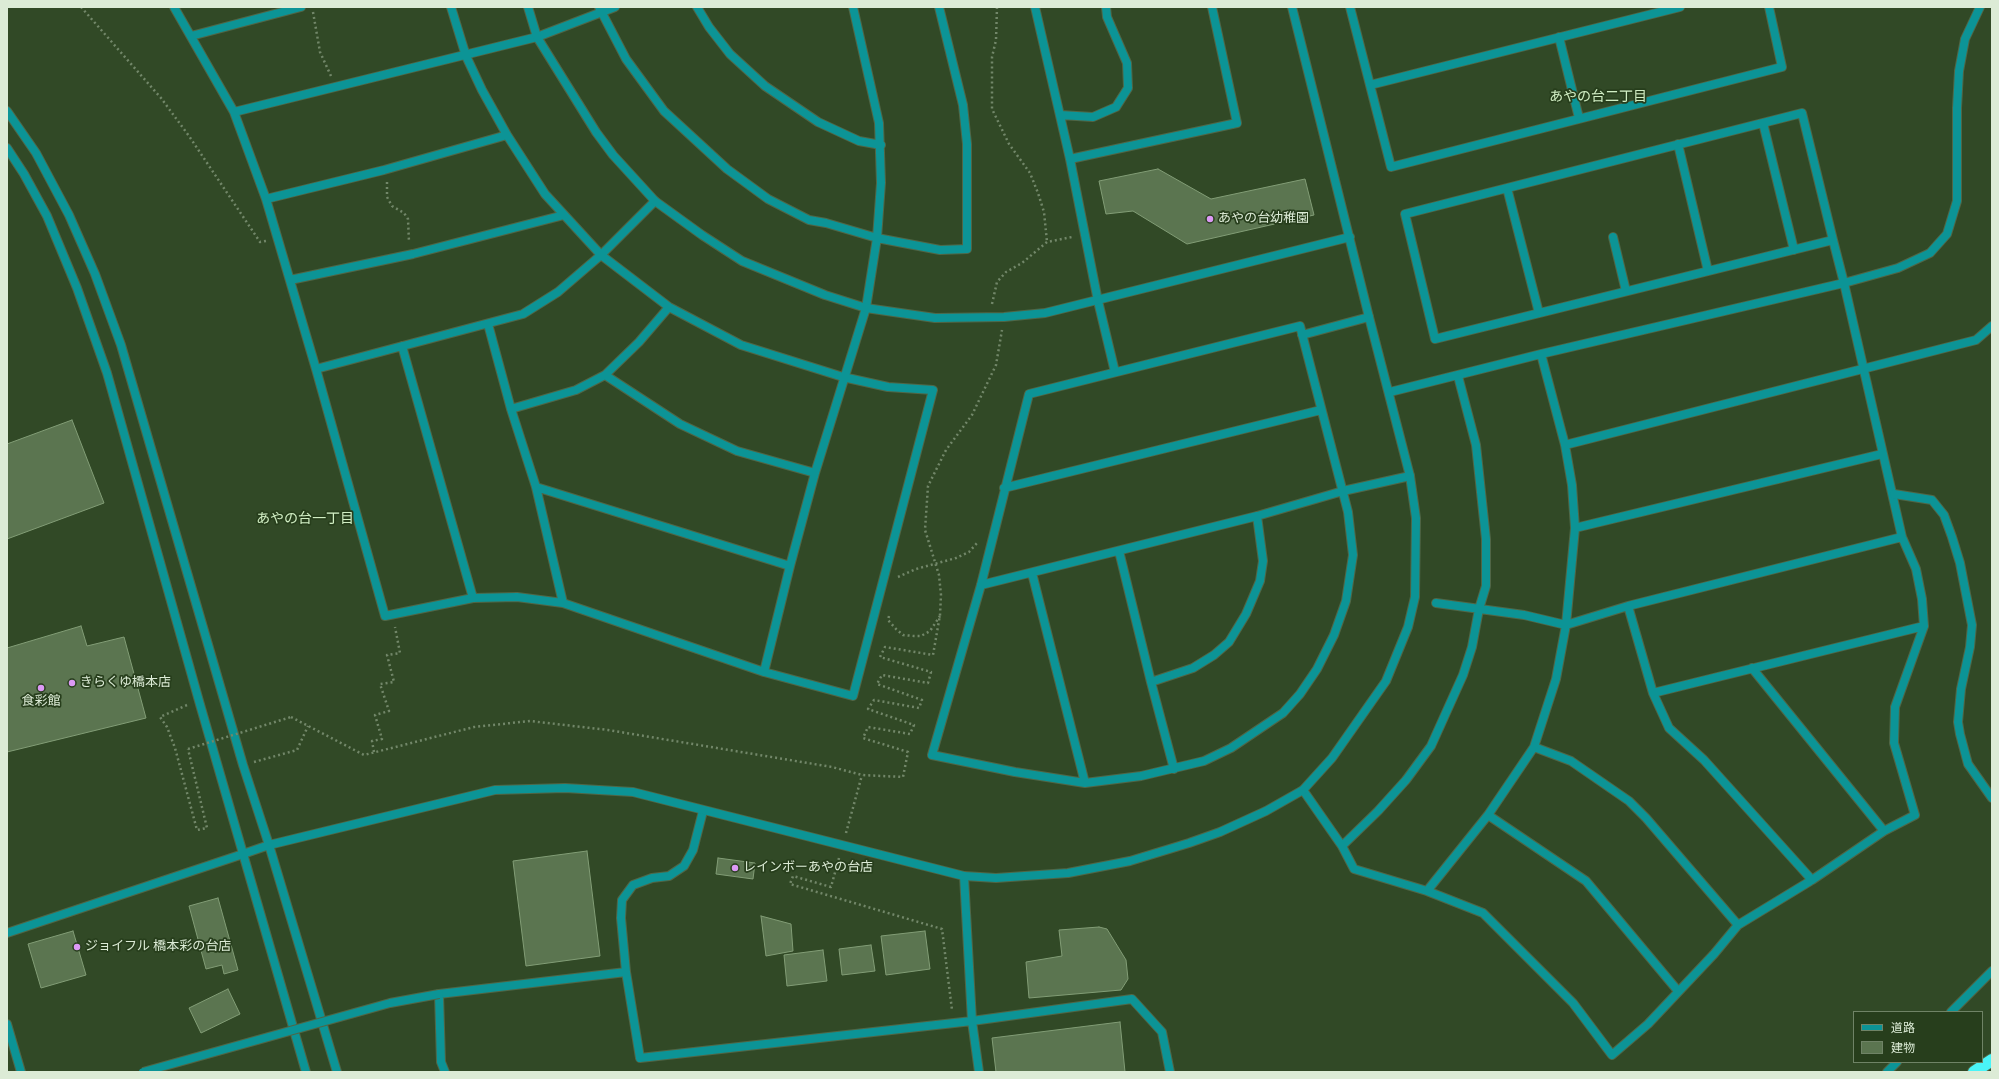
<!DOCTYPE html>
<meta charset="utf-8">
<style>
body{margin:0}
#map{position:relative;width:1999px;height:1079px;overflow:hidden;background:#314926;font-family:"Nunito Sans","Noto Sans JP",sans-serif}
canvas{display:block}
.frame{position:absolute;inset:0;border:8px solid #dcebd6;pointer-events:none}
.legend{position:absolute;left:1853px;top:1011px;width:130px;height:52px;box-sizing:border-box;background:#273e1c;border:1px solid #6f8366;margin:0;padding:5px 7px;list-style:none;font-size:12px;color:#dcebd6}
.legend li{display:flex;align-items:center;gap:8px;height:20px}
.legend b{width:20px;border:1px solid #6f8366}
</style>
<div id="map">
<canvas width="1999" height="1079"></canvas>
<div class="frame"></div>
<ul class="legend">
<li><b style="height:5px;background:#0c9496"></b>道路</li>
<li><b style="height:11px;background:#5b7550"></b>建物</li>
</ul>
</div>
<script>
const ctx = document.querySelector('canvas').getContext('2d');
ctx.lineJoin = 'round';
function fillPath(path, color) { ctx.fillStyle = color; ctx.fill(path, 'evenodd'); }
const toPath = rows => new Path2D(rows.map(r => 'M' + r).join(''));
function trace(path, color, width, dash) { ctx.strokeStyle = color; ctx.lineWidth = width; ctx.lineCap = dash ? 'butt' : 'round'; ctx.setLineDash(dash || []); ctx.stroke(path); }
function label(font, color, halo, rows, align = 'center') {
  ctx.font = font + ' "Nunito Sans","Noto Sans JP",sans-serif'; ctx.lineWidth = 3.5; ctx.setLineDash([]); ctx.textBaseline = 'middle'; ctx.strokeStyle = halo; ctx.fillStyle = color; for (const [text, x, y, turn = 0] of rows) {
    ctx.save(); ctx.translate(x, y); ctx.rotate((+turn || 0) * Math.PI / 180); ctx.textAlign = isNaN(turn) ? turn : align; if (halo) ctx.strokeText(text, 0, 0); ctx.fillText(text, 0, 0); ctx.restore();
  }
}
const building = toPath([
 [1158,169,1211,199,1305,179,1314,215,1187,244,1133,211,1106,214,1099,181,1158,169],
 [72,420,104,503,7,539,7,444,72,420],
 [81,626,87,646,124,637,146,718,7,752,7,648,81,626],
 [587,851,600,956,526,966,513,861,587,851],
 [718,858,755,863,753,879,716,874,718,858],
 [218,898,238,970,224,974,222,965,206,969,189,906,218,898],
 [761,916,791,924,793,951,766,956,761,916],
 [1099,927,1107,929,1126,960,1128,979,1121,990,1029,998,1026,962,1062,956,1059,930,1099,927],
 [73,931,86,975,41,988,28,944,73,931],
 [925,931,930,969,886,975,881,936,925,931],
 [871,945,875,971,842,975,839,949,871,945],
 [823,950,827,981,787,986,784,955,823,950],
 [228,989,240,1014,201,1033,189,1008,228,989],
 [1120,1022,1125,1072,996,1072,992,1038,1120,1022]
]);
const path = toPath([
 [81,7,161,98,189,136,260,242,266,241],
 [997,7,996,40,992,57,992,109,1009,144,1030,173,1038,193,1044,212,1047,242],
 [313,12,320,52,331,76],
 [387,182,387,197,392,206,404,213,408,219,409,242],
 [992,304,997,282,1006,272,1022,263,1047,242,1072,237],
 [898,577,916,569,956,558,969,552,978,542],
 [889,616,888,620,896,629,903,635,914,636,921,636,930,631,940,616],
 [187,705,160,717,167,727,175,748,197,830,207,828,188,749],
 [291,717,364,755,474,727,530,721,608,730,832,767,862,775,903,777,908,752,863,738,868,727,910,734,914,725,868,709,874,700,919,708,922,700,877,684,882,675,928,683,931,672,880,657,885,647,933,655,940,615,941,595,939,575,925,530,928,486,946,450,972,415,996,365,1002,330],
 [374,752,372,741,382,739,375,715,389,711,380,684,394,682,387,655,400,653,395,627],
 [254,762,297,750,308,726],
 [846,833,862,775],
 [839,858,831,887,793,876,790,884,942,929,952,1010]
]);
const service = toPath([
 [964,876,972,1021,979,1072],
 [626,972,640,1058,972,1021,1132,999,1162,1032,1170,1072],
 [445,1072,441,1062,439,994,626,972,621,918,622,900,633,885,652,878,669,876,684,866,693,850,703,811]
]);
const minor = toPath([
 [174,7,234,112,266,199,316,369,385,616,473,598,517,597,563,603,764,672,853,696,933,390,888,387,843,377,741,345,669,307,601,255,545,194,507,135,482,90,466,56,451,7],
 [599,7,626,59,664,111,727,169,768,199,809,220,826,223,877,238,940,250,967,249,967,144,963,105,939,7],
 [697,7,709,27,730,54,765,86,818,122,859,141,881,145],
 [1035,7,1070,159,1098,301,1115,372],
 [1350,7,1391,167,1782,67,1769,7],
 [191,36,301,7],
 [1559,37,1579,118],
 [1370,85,1680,7],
 [234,112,537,37,615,7],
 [1060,115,1093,117,1116,107,1128,88,1127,63,1107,17,1106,7],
 [1763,123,1794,250],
 [1678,144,1708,271],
 [1070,159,1237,123,1212,7],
 [1507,188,1539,313],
 [266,199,384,170,507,135],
 [1613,237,1626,291],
 [1833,240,1435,339,1405,214,1802,113,1833,240,1844,283,1898,268,1930,253,1947,234,1957,201,1957,108,1959,71,1965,39,1980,7],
 [290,280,413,254,564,215],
 [488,324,511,409,536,487,563,603],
 [1300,326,1348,512,1353,555,1346,601,1334,635,1317,669,1300,694,1283,713,1231,748,1204,761,1141,776,1085,783,1015,772,932,755,981,585,1029,394,1300,326],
 [1302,335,1369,317],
 [402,346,473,598],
 [316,369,523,314,558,292,601,255,655,201],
 [605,375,680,424,737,451,815,473],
 [511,409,576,390,605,375,639,342,669,307],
 [1565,445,1976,340,1992,326],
 [536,487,790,566],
 [1004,488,1321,410],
 [1575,528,1882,454],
 [1119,551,1151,682,1174,769],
 [1032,573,1085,783],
 [981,585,1257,516,1343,491,1410,476],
 [1436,603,1524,615,1566,625,1628,606,1902,537],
 [1628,606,1653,693,1669,728,1704,760,1812,880],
 [1752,668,1884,831],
 [764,672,790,566,815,473,866,308,877,238,881,183,879,123,853,7],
 [1151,682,1193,668,1214,655,1229,642,1246,614,1260,581,1263,561,1257,516],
 [1653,693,1924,626],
 [1534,747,1571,761,1629,801,1646,818,1738,925],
 [1303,790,1342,846,1354,869,1427,891,1483,913,1573,1003,1612,1055,1648,1024,1714,954,1738,925,1812,880,1884,831,1915,815,1894,743,1895,707,1924,626,1922,599,1916,569,1902,537,1844,283,1541,354,1390,392],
 [1488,815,1586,881,1678,991],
 [1342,846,1378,811,1406,780,1431,746,1463,675,1472,647,1479,609,1486,586,1486,539,1476,445,1458,376],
 [1427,891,1488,815,1534,747,1556,679,1566,625,1575,528,1572,485,1565,445,1541,354],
 [7,933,243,854],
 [7,1024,21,1072]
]);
const tertiary = toPath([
 [528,7,537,37,596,132,613,155,655,201,702,235,742,261,825,295,866,308,935,318,1004,317,1045,313,1350,237],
 [7,111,36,153,69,215,95,274,121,345,243,765,269,845,337,1072],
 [7,148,24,174,47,216,77,288,107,373,199,701,306,1072],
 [1894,494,1932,500,1944,515,1952,537,1960,563,1972,625,1970,647,1961,689,1958,722,1960,734,1968,764,1992,798],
 [243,854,269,845,495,790,565,788,633,792,964,876,996,878,1068,873,1130,861,1189,843,1220,832,1266,811,1303,790,1332,758,1386,681,1408,627,1415,597,1416,518,1410,476,1369,317,1292,7],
 [1951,1012,1992,971],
 [1887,1072,1897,1062]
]);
const motorway = toPath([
 [1974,1072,1992,1060]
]);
const pathBridge = toPath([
 [188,749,291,717]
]);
const serviceBridge = toPath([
 [143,1072,390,1003,439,994]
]);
const markers = [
 [1210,219,4,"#dc99f5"],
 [72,683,4,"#dc99f5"],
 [41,688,4,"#dc99f5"],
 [735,868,4,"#dc99f5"],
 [77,947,4,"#dc99f5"]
];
const poiNames = [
 ["あやの台幼稚園",1218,219],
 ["きらくゆ橋本店",80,683],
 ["食彩館",41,702,"center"],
 ["レインボーあやの台店",743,868],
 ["ジョイフル 橋本彩の台店",85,947]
];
const neighbourhoodNames = [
 ["あやの台二丁目",1598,98],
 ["あやの台一丁目",305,520]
];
fillPath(building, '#5b7550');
trace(building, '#829d76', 1);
trace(service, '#506646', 10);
trace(minor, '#506646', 10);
trace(tertiary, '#506646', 10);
trace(motorway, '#506646', 14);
trace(path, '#728769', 2.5, [2, 3]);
trace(service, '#0c9496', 8);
trace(minor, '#0c9496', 8);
trace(tertiary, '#0c9496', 8);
trace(motorway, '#4af4f7', 12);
trace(serviceBridge, '#506646', 10, []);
trace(pathBridge, '#728769', 2.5, [2, 3]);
trace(serviceBridge, '#0c9496', 8);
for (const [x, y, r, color] of markers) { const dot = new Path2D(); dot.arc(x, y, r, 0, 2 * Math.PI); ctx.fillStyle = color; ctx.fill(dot); trace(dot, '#273e1c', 1.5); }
label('13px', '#dcebd6', '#273e1c', poiNames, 'left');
label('14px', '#d1eec4', '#273e1c', neighbourhoodNames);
</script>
